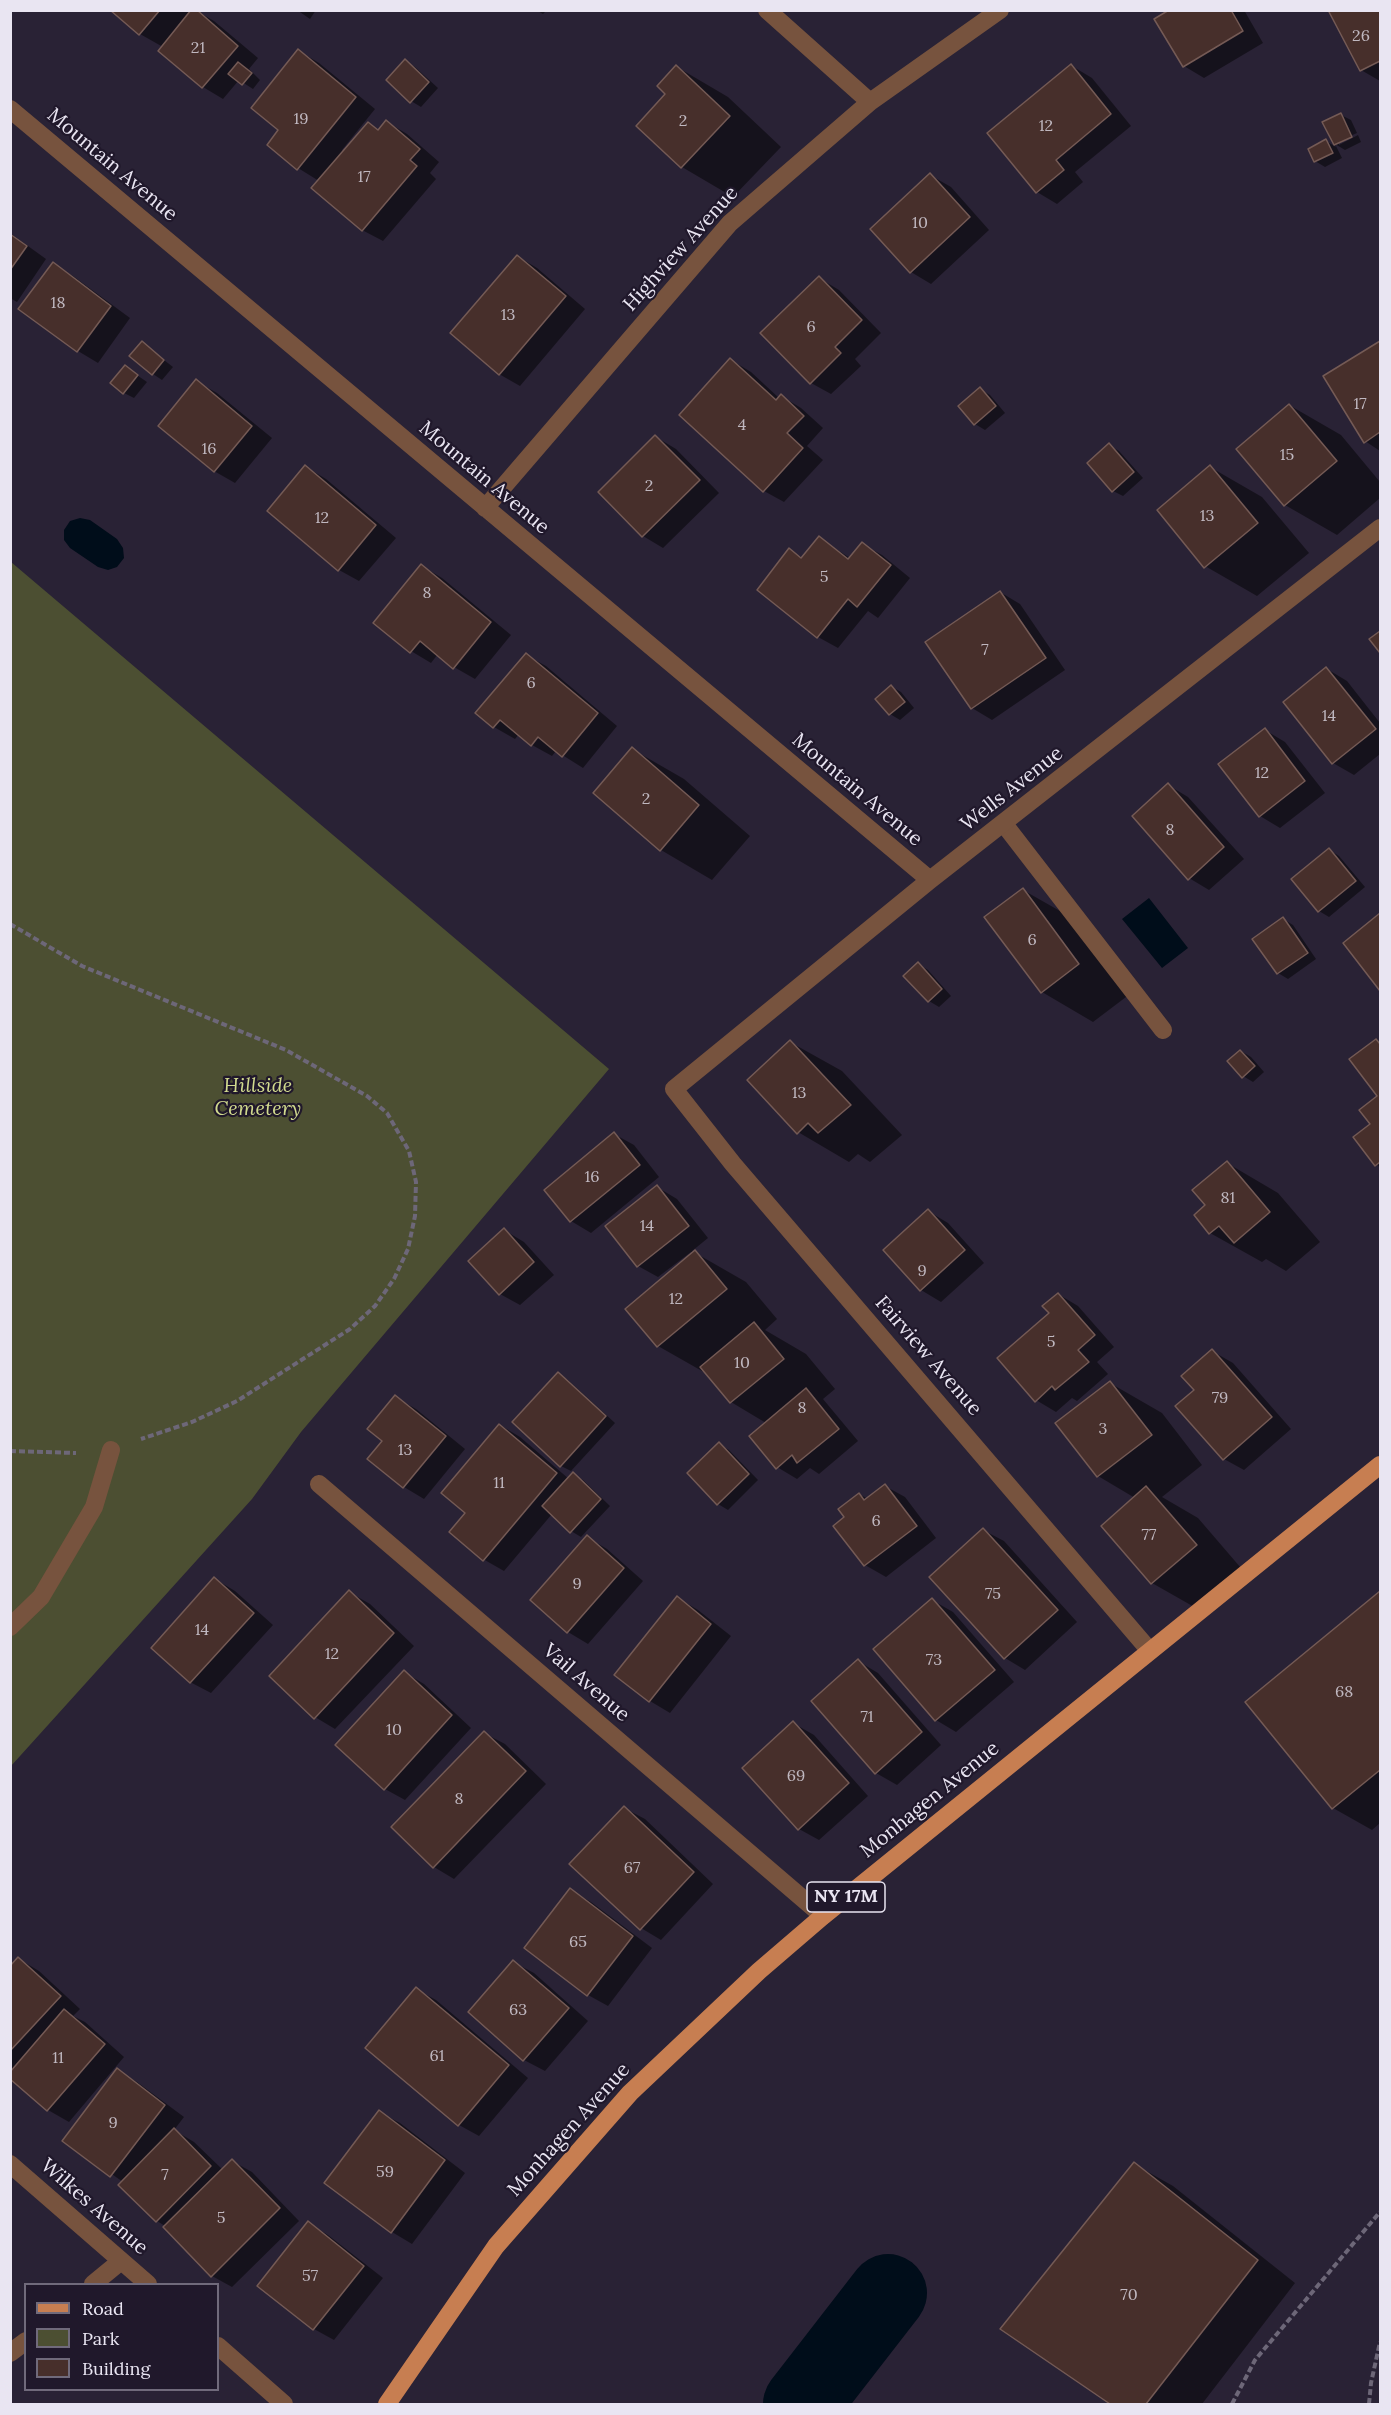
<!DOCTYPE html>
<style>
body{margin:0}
#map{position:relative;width:1391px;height:2415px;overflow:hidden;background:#292235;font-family:Lora,serif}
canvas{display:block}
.frame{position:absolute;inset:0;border:12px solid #e9e5f2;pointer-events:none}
.legend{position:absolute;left:24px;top:2283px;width:195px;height:108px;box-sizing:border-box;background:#20182b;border:2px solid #706a7b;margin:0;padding:8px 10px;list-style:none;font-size:18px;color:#e9e5f2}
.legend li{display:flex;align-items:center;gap:12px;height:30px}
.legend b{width:30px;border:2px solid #706a7b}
</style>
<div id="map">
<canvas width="1391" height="2415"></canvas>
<div class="frame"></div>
<ul class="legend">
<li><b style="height:8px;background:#c77e51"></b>Road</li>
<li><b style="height:16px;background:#4c4f32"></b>Park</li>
<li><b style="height:16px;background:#472f2b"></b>Building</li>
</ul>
</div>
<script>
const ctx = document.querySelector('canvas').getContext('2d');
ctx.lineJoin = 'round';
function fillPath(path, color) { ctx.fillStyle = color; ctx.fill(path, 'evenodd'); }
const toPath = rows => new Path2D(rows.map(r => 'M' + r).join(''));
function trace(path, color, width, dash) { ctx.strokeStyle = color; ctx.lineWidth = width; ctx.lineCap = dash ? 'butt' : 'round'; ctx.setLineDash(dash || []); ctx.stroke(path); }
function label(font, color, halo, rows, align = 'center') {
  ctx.font = font + ' Lora,serif'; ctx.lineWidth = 4.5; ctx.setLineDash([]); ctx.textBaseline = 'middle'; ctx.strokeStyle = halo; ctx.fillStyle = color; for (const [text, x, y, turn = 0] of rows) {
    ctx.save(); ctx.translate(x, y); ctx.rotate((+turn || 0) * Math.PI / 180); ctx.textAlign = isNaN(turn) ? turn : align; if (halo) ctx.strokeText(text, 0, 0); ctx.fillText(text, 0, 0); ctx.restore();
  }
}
const green = toPath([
 [11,562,609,1069,301,1432,252,1499,11,1766]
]);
const water = toPath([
 [80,518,90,520,117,539,123,548,124,558,117,567,108,570,98,567,70,548,64,540,64,530,70,521],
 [1149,898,1188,948,1162,968,1122,919]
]);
const shadow = toPath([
 [112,10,195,10,214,21,258,58,249,69,260,80,253,89,239,80,223,99,203,87,160,50,163,47,140,34],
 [297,10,316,10,310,19],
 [536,10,547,10,543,14],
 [1172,10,1244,10,1263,43,1204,78,1184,66],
 [1330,10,1380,10,1380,81,1361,70],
 [299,51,319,63,375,109,342,150,344,152,368,124,380,130,387,122,407,134,439,162,430,173,436,179,383,241,362,230,319,181,298,168,280,130],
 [405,61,415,67,438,88,421,107,411,101],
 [1072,66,1092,78,1131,126,1075,172,1083,182,1057,204,1037,192],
 [677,67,728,97,781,147,733,197,682,167,668,94],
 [1341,115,1351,120,1357,133,1339,141,1339,145,1358,135,1361,142,1345,150,1335,144,1342,158,1325,167,1315,161,1326,141,1336,147,1324,123],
 [930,175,951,187,989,230,931,284,911,272],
 [10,233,46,259,17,302,10,298],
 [517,256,537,268,585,309,520,386,499,374],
 [53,264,73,276,130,318,98,363,78,351,20,308],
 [819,278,839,290,881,333,855,359,861,366,831,394,811,383],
 [1380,342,1380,451,1365,441,1325,377],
 [142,343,173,367,162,380,153,374],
 [731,360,751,372,779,398,781,396,801,408,823,428,807,446,823,460,784,502,764,491],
 [125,367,147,382,134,398,124,393],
 [196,381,217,393,272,438,235,483,214,471],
 [980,389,990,395,1005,413,985,430,975,424,961,406],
 [1289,405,1341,435,1380,482,1380,498,1337,535,1285,505,1238,449],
 [656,437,676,449,719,493,663,548,643,536,600,493],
 [1109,445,1119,451,1143,478,1123,496,1113,491],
 [306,467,326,479,396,538,359,581,339,570,269,511],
 [1210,467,1262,497,1309,553,1257,596,1205,566],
 [819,538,850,558,862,544,882,555,910,578,878,618,868,611,838,648,818,637,790,550,803,558],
 [422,566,442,578,511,635,475,679,454,667,438,654,431,663,411,651],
 [1000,592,1020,604,1065,670,992,720,972,708],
 [526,655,546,666,617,726,583,768,556,751,552,756,532,745,519,734,515,739,494,727,477,713],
 [1327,669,1347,681,1380,723,1380,754,1354,775,1333,763,1285,702],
 [892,687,901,692,914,708,900,720,890,714],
 [1265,730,1285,742,1325,793,1280,828,1260,816],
 [632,749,684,779,750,836,712,880,661,850],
 [1168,785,1188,797,1244,859,1209,890,1189,878],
 [1330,850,1339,856,1365,887,1329,917,1319,911],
 [1023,890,1074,919,1130,994,1093,1022,1042,992],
 [1380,915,1380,989,1345,943],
 [1283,919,1293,925,1316,959,1288,979,1278,973],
 [918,964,928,970,951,996,939,1007,929,1001],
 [1376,1040,1380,1043,1380,1168,1355,1138,1372,1124,1380,1096],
 [790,1042,842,1071,902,1135,870,1162,858,1154,849,1162,798,1132],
 [1241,1051,1251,1057,1264,1072,1253,1082,1243,1076],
 [614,1134,634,1145,659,1177,591,1233,571,1221],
 [1227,1163,1278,1193,1320,1242,1286,1271,1266,1259,1262,1262,1210,1233,1208,1206],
 [657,1187,677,1199,708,1238,692,1251,746,1282,777,1319,765,1330,806,1354,835,1389,823,1399,858,1441,819,1474,810,1468,797,1479,777,1467,766,1423,731,1402,709,1375,658,1346,627,1309,693,1254,691,1252,658,1277,638,1266],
 [928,1211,948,1223,984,1263,941,1302,921,1290],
 [504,1230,524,1242,554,1275,520,1305,500,1294],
 [1058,1294,1078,1306,1114,1347,1097,1362,1108,1374,1077,1401,1072,1398,1056,1412,1036,1400,1051,1313],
 [1212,1351,1233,1363,1291,1429,1244,1470,1224,1459],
 [559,1374,568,1380,615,1423,571,1471,561,1466],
 [1110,1383,1162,1413,1202,1465,1162,1497,1198,1518,1247,1575,1203,1612,1152,1583,1135,1498,1098,1476],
 [395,1397,416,1409,465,1449,424,1499,404,1487,370,1458,384,1440],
 [500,1425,520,1437,569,1479,573,1474,583,1480,610,1506,581,1537,571,1531,552,1514,504,1571,483,1559,467,1513],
 [719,1444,729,1450,758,1480,728,1510,718,1504,689,1473],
 [885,1486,905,1497,936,1538,886,1577,865,1565,835,1526,846,1518,859,1494,868,1499],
 [983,1530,1004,1541,1077,1622,1025,1670,1005,1658],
 [587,1537,607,1549,643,1581,588,1644,568,1632],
 [215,1579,235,1591,273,1625,211,1693,190,1682],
 [349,1592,370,1604,414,1646,335,1729,315,1717],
 [1380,1593,1380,1823,1372,1830,1333,1808,1247,1702],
 [678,1598,698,1610,731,1636,670,1713,650,1701],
 [932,1600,953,1612,1014,1682,956,1732,936,1720,875,1650],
 [858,1661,878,1673,941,1745,897,1785,876,1773],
 [404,1672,424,1684,471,1728,405,1800,385,1789],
 [793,1723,814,1735,868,1796,819,1840,799,1829],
 [484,1733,505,1744,546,1784,454,1879,434,1867,393,1827],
 [624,1808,645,1819,713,1884,661,1940,641,1928],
 [570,1890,591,1902,652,1948,608,2006,588,1995],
 [19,1959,39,1971,80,2009,73,2016,85,2022,124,2057,69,2122,48,2110,10,2079,10,1968],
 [513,1962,534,1973,588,2021,545,2071,524,2060],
 [416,1989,436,2000,528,2078,479,2136,459,2125],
 [117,2070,137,2082,184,2117,174,2130,194,2142,223,2170,232,2161,252,2172,299,2221,232,2287,212,2276,165,2226,157,2221,120,2185,123,2182,64,2140],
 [379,2112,400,2123,465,2173,412,2244,392,2232],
 [1134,2164,1173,2186,1295,2283,1202,2404,1113,2404,1002,2329],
 [308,2223,328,2235,383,2278,334,2340,314,2329]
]);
const river = toPath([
 [802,2404,888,2293]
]);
const building = toPath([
 [110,10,160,10,139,35,110,10],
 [191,10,197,10,238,46,202,88,158,51,191,10],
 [1169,10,1231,10,1243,31,1183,67,1154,19,1169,10],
 [1328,10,1380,10,1380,61,1360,71,1328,10],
 [298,49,356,97,297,170,267,145,278,130,251,108,298,49],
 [405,59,429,82,410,103,386,80,405,59],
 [238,62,252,73,242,85,228,74,238,62],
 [1071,64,1111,114,1056,160,1064,170,1036,193,987,133,1071,64],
 [676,65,730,116,681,168,636,126,665,94,657,86,676,65],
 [1341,113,1352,137,1334,145,1322,122,1341,113],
 [386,120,420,149,410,160,417,166,362,231,311,188,368,122,378,130,386,120],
 [1326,139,1333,153,1314,162,1308,149,1326,139],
 [930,173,970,217,910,273,870,229,930,173],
 [10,234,27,246,10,270,10,234],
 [517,255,566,296,499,375,450,333,517,255],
 [53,262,111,306,77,352,18,309,53,262],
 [819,276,862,320,835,347,841,353,810,384,760,333,819,276],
 [142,341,164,360,152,375,129,356,142,341],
 [1380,341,1380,432,1364,443,1323,376,1380,341],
 [730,358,776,400,781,394,804,416,787,433,803,448,763,492,679,415,730,358],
 [125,365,138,375,123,394,110,383,125,365],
 [196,379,252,426,214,472,158,426,196,379],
 [980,387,996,406,974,425,958,406,980,387],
 [1289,404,1337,461,1284,506,1236,449,1289,404],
 [655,435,700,480,642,537,598,492,655,435],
 [1109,443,1134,472,1112,492,1087,463,1109,443],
 [305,465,376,525,338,571,267,511,305,465],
 [1210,465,1258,523,1204,568,1157,510,1210,465],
 [819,536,848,559,862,542,891,565,857,607,848,599,817,638,757,590,789,548,801,558,819,536],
 [421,564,491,622,453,669,420,641,410,653,373,623,421,564],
 [1000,591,1046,658,971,709,925,642,1000,591],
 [1380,631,1380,653,1369,639,1380,631],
 [526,653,598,713,562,757,538,737,531,746,500,720,493,728,475,713,526,653],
 [1326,667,1376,729,1332,764,1283,702,1326,667],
 [891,685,905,702,889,715,875,699,891,685],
 [1265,728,1305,781,1259,817,1218,764,1265,728],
 [632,747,699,805,660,851,593,793,632,747],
 [1168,783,1224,847,1188,880,1132,816,1168,783],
 [1329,848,1356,881,1318,912,1291,879,1329,848],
 [1023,888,1079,964,1041,993,984,917,1023,888],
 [1380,913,1380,991,1343,943,1380,913],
 [1283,917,1308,953,1277,974,1252,939,1283,917],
 [918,962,942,989,928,1002,903,976,918,962],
 [1376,1039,1380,1044,1380,1162,1375,1166,1353,1137,1370,1124,1359,1110,1377,1096,1349,1059,1376,1039],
 [790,1040,851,1105,818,1133,808,1123,797,1134,747,1080,790,1040],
 [1240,1050,1255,1066,1242,1078,1227,1061,1240,1050],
 [614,1132,640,1165,570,1222,544,1190,614,1132],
 [1227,1161,1270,1212,1234,1243,1219,1226,1209,1234,1194,1215,1205,1205,1192,1190,1227,1161],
 [657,1185,689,1226,637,1267,605,1226,657,1185],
 [928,1209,965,1250,920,1291,883,1250,928,1209],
 [504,1228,534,1262,499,1295,468,1261,504,1228],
 [695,1250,727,1289,657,1347,625,1309,695,1250],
 [1058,1293,1095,1335,1078,1350,1089,1362,1055,1390,1052,1386,1035,1402,997,1358,1049,1313,1042,1306,1058,1293],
 [754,1322,784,1359,730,1403,700,1367,754,1322],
 [1212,1349,1272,1417,1223,1460,1175,1406,1194,1390,1181,1376,1212,1349],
 [558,1372,606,1416,560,1467,512,1422,558,1372],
 [1110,1381,1152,1435,1097,1477,1055,1423,1110,1381],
 [806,1388,839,1429,797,1463,792,1455,776,1469,749,1436,806,1388],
 [395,1395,446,1436,403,1488,367,1459,382,1441,367,1429,395,1395],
 [499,1424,557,1473,483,1561,449,1532,465,1513,441,1493,499,1424],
 [719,1442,749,1474,717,1505,687,1473,719,1442],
 [573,1472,601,1499,570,1533,542,1506,573,1472],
 [885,1484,917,1526,864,1566,833,1526,844,1517,838,1509,859,1493,864,1500,885,1484],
 [1146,1486,1197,1545,1151,1584,1101,1526,1146,1486],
 [983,1528,1058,1610,1004,1659,929,1577,983,1528],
 [587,1535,624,1568,567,1633,530,1600,587,1535],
 [214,1577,254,1613,190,1683,151,1648,214,1577],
 [349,1590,394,1633,314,1719,269,1676,349,1590],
 [1380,1591,1380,1770,1332,1809,1245,1702,1380,1591],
 [677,1596,711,1624,649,1702,614,1675,677,1596],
 [932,1598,995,1670,935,1721,873,1649,932,1598],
 [858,1659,922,1732,875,1774,811,1701,858,1659],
 [404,1670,452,1715,384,1790,335,1745,404,1670],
 [793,1721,849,1783,798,1830,742,1768,793,1721],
 [484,1731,526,1771,433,1868,391,1827,484,1731],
 [624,1806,694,1872,640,1930,569,1864,624,1806],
 [570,1888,633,1936,587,1996,524,1948,570,1888],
 [18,1957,61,1996,10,2051,10,1966,18,1957],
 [513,1960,569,2008,523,2061,468,2012,513,1960],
 [416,1987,509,2065,458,2126,365,2048,416,1987],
 [64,2009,105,2044,47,2111,10,2079,10,2072,64,2009],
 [117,2068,165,2105,110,2177,62,2141,117,2068],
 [379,2110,445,2160,391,2233,324,2183,379,2110],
 [174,2128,211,2166,156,2222,118,2185,174,2128],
 [232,2159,280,2208,211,2277,163,2227,232,2159],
 [1134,2162,1258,2260,1146,2404,1110,2404,1000,2329,1134,2162],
 [308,2221,364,2266,313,2330,257,2286,308,2221]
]);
const path = toPath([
 [10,924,82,966,286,1050,367,1096,387,1113,409,1151,416,1182,415,1216,408,1249,394,1279,375,1306,350,1329,237,1401,192,1422,141,1439],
 [10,1451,76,1453],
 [1232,2404,1255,2360,1380,2212],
 [1369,2404,1371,2383,1380,2342]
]);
const lane = toPath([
 [1004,824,1163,1030],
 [10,1627,41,1597,94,1507,111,1450]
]);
const street = toPath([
 [767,10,870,102],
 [10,109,930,880],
 [485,508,730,223,870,102,1000,10],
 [319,1484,823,1916],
 [1150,1651,733,1164,674,1089,930,880,1380,528],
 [10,2164,148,2284],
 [93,2284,121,2261],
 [218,2346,284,2404],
 [10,2353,26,2341]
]);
const primary = toPath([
 [387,2404,496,2246,630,2093,759,1971,823,1916,1380,1465]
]);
const numberNames = [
 ["26",1361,36],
 ["21",198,48],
 ["19",301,119],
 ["2",683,121],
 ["12",1046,126],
 ["17",364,177],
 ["10",920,223],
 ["18",58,303],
 ["13",508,315],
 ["6",811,327],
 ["17",1360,404],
 ["4",742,425],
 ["16",209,449],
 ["15",1287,455],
 ["2",649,486],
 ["13",1207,516],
 ["12",322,518],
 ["5",824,577],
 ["8",427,593],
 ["7",985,650],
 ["6",531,683],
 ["14",1329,716],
 ["12",1262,773],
 ["2",646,799],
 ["8",1170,830],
 ["6",1032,940],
 ["13",799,1093],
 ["16",592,1177],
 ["81",1228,1198],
 ["14",647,1226],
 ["9",922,1271],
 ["12",676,1299],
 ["5",1051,1342],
 ["10",742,1363],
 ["79",1220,1398],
 ["8",802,1408],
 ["3",1103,1429],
 ["13",405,1450],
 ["11",499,1483],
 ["6",876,1521],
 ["77",1149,1535],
 ["9",577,1584],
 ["75",993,1594],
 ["14",202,1630],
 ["12",332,1654],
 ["73",934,1660],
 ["68",1344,1692],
 ["71",867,1717],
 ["10",394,1730],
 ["69",796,1776],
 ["8",459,1799],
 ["67",632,1868],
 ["65",578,1942],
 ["63",518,2010],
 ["61",437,2056],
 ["11",58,2058],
 ["9",113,2123],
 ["59",385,2172],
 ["7",165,2175],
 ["5",221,2218],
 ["57",310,2276],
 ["70",1129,2295]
];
const shields = [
 [846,1897,78]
];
const shieldNames = [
 ["NY 17M",846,1897]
];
const streetNames = [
 ["Mountain Avenue",112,165,40],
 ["Highview Avenue",681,249,-48],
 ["Mountain Avenue",484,478,40],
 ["Wells Avenue",1012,789,-38],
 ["Mountain Avenue",857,790,40],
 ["Fairview Avenue",928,1356,49],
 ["Vail Avenue",586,1683,41],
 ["Monhagen Avenue",930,1800,-39],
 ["Monhagen Avenue",569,2130,-48],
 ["Wilkes Avenue",94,2207,41]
];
const parkNames = [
 ["Hillside",258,1086],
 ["Cemetery",258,1109]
];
fillPath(green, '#4c4f32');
fillPath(water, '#000d1a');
fillPath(shadow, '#0007');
trace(river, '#000d1a', 78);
fillPath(building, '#472f2b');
trace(building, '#745a55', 1.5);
trace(path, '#6d6778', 4, [6, 3]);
trace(lane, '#77533e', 18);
trace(street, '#77533e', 18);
trace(primary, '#c77e51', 18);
label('16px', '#c0b8c0', null, numberNames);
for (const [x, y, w] of shields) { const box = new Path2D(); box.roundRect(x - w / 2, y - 15, w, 30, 4.5); ctx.fillStyle = '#20182b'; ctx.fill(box); trace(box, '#e9e5f2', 1.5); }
label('bold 18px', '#e9e5f2', null, shieldNames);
label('20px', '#e9e5f2', '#20182b', streetNames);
label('italic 20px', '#d1da8e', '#20182b', parkNames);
</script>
